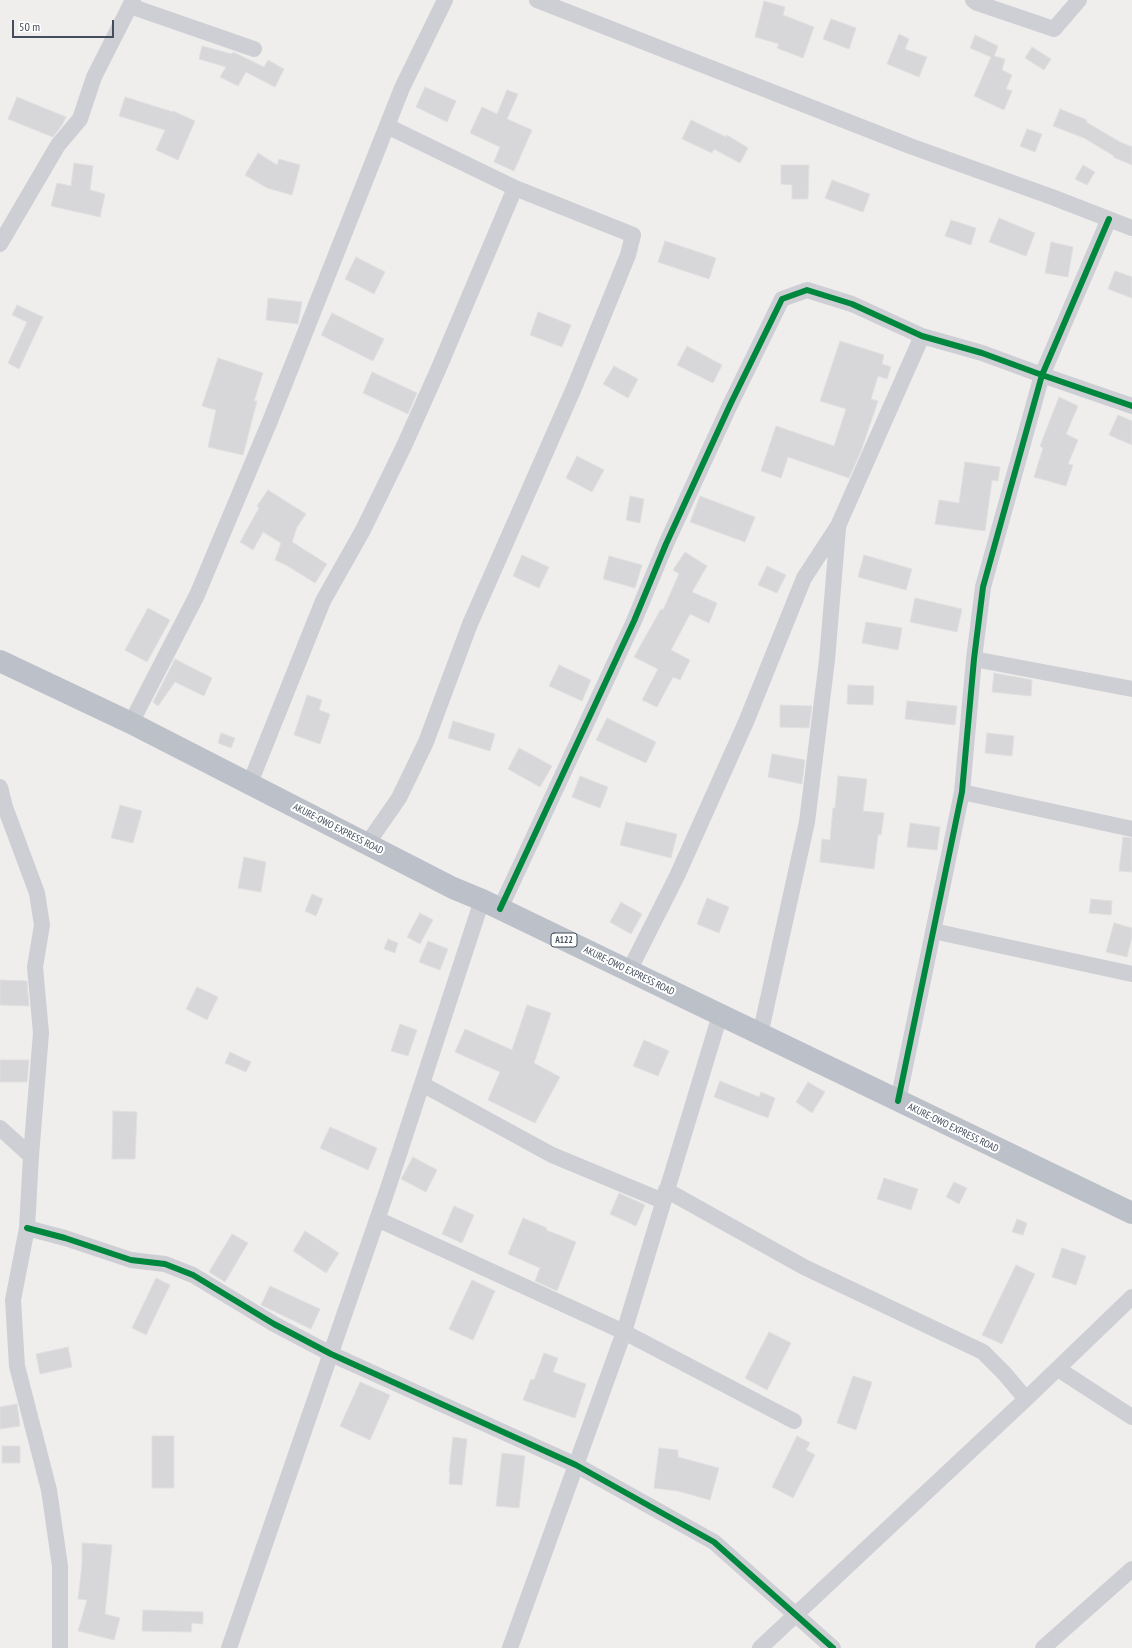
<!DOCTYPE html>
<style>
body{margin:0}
#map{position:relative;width:1132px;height:1648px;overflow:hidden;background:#efeeed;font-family:"PT Sans Narrow",sans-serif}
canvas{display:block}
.scale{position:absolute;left:12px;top:20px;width:102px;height:18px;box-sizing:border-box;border:2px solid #444d5b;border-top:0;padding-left:5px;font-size:12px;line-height:14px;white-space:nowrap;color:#444d5b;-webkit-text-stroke:3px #fff;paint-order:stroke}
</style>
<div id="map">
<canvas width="1132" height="1648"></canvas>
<div class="scale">50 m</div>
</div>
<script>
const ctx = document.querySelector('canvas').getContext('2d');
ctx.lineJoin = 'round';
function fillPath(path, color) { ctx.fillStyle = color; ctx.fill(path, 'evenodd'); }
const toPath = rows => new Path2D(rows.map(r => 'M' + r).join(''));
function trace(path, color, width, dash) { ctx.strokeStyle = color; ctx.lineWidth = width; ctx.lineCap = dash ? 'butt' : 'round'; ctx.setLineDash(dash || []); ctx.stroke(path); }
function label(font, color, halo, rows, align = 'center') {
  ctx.font = font + ' "PT Sans Narrow",sans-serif'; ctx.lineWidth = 4; ctx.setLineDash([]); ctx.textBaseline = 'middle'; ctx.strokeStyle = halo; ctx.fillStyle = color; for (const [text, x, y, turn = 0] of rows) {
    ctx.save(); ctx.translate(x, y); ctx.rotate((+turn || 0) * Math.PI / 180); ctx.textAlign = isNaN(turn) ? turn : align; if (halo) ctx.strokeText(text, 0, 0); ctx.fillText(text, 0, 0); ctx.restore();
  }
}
const building = toPath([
 [764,1,785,7,783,15,814,27,803,58,777,48,779,44,755,37,764,1],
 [831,19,856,28,849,49,823,39,831,19],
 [899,34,909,39,905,49,927,57,919,77,887,64,899,34],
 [975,35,998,46,994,56,1005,59,1002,70,1012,75,1006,89,1012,91,1004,110,974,96,991,57,970,48,975,35],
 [202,46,232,54,233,52,264,67,268,60,284,69,275,87,246,72,238,86,220,77,226,67,199,59,202,46],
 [1032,47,1051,59,1044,70,1025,58,1032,47],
 [425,87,456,101,447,122,416,107,425,87],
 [507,90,518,94,507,119,532,130,514,171,494,162,500,147,470,133,482,107,497,114,507,90],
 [17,97,66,117,62,125,53,137,8,119,17,97],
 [125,97,173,112,173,111,195,121,178,160,156,150,165,130,119,116,125,97],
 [1060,109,1087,120,1086,122,1120,142,1132,147,1132,165,1113,157,1114,156,1084,138,1053,126,1060,109],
 [691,120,726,137,727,135,748,148,740,163,714,149,712,153,682,139,691,120],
 [1027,129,1042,134,1035,152,1020,146,1027,129],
 [258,153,277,165,279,159,300,165,292,195,267,188,245,175,258,153],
 [74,163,93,166,90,190,105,194,100,217,51,206,57,183,71,186,74,163],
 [781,165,809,165,808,199,792,199,792,185,781,184,781,165],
 [1083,165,1095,172,1087,185,1075,179,1083,165],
 [832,180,870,194,863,212,825,198,832,180],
 [999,218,1035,233,1026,256,989,242,999,218],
 [951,220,976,228,971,245,945,236,951,220],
 [665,241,716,258,709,279,658,262,665,241],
 [1051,242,1073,247,1068,277,1045,273,1051,242],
 [356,257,385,272,374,294,345,279,356,257],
 [1115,271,1132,277,1132,298,1108,289,1115,271],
 [268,298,302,302,298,324,266,320,268,298],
 [17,305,43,317,19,369,8,363,27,322,12,315,17,305],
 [538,312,571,325,562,347,530,335,538,312],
 [332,313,384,339,373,361,321,335,332,313],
 [840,341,884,355,882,364,891,367,887,379,878,376,871,399,878,401,861,451,849,478,788,457,781,478,761,471,776,426,834,446,846,409,820,401,840,341],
 [687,346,722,365,713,383,677,365,687,346],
 [218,358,263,373,254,401,257,401,243,455,208,447,216,410,202,406,218,358],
 [614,366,638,379,628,398,603,384,614,366],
 [372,372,417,393,408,414,363,393,372,372],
 [1059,397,1078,406,1066,434,1078,440,1068,464,1073,465,1066,486,1034,477,1043,448,1040,446,1059,397],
 [1118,415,1132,421,1132,445,1109,435,1118,415],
 [577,456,604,470,592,492,566,478,577,456],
 [965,462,1000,467,998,481,992,480,985,531,935,524,939,500,959,503,965,462],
 [268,490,306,514,297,527,292,542,327,564,315,583,286,565,275,560,281,543,263,532,253,550,240,542,259,508,257,506,268,490],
 [630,496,644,499,640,523,626,520,630,496],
 [700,496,755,517,745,542,690,522,700,496],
 [685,552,707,566,692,592,717,603,709,623,690,614,671,650,690,660,680,680,673,677,657,707,642,700,658,669,634,657,661,609,663,610,679,574,673,570,685,552],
 [522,555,549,567,539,588,513,576,522,555],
 [864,555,912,569,906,590,858,577,864,555],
 [609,556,642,565,635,588,603,579,609,556],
 [767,566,786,575,777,593,758,585,767,566],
 [915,598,962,609,957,632,910,622,915,598],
 [148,608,170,620,147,662,125,650,148,608],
 [866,622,902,628,898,650,862,643,866,622],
 [175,659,212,678,204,696,175,682,158,706,153,702,175,659],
 [559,665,591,680,582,701,549,686,559,665],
 [994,673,1032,680,1031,696,992,692,994,673],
 [848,685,874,686,873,705,847,704,848,685],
 [307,695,322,700,319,710,330,714,320,744,294,735,307,695],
 [907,701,957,706,955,725,905,719,907,701],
 [780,705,812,706,809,728,780,727,780,705],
 [607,718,656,742,646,763,596,740,607,718],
 [453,721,495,734,490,751,448,738,453,721],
 [221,733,235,738,231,748,218,743,221,733],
 [987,733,1014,736,1012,756,985,753,987,733],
 [519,748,552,766,540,787,508,769,519,748],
 [772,754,805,760,802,784,768,777,772,754],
 [580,776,608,787,600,808,572,797,580,776],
 [838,776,867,779,863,811,884,813,881,835,878,835,874,869,820,862,822,839,830,840,833,808,835,808,838,776],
 [120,805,142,811,133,843,111,838,120,805],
 [626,822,677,834,671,858,620,845,626,822],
 [910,823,940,827,937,850,907,847,910,823],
 [1123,837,1132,838,1132,872,1119,871,1123,837],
 [244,857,266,862,261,892,238,888,244,857],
 [312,894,323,899,316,916,305,911,312,894],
 [707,898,729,907,719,933,697,924,707,898],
 [1091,899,1112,901,1111,915,1089,913,1091,899],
 [621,902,642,914,631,934,610,922,621,902],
 [420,913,433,920,420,944,407,937,420,913],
 [1114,923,1132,928,1132,937,1127,957,1106,952,1114,923],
 [388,939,398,943,395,953,384,949,388,939],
 [428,941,448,949,440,970,419,962,428,941],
 [0,980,27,981,29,1006,0,1005,0,980],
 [197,987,218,997,207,1020,186,1009,197,987],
 [527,1005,551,1013,534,1063,560,1077,535,1123,488,1100,500,1072,455,1052,465,1029,512,1050,527,1005],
 [400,1024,417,1030,408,1056,391,1051,400,1024],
 [644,1040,669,1051,658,1076,633,1066,644,1040],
 [230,1052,251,1062,246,1072,225,1063,230,1052],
 [0,1060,29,1060,27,1082,0,1082,0,1060],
 [720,1081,759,1097,761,1092,775,1098,768,1118,714,1097,720,1081],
 [808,1082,825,1092,812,1113,796,1102,808,1082],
 [113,1111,137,1112,135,1159,112,1159,113,1111],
 [330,1127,377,1148,368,1170,320,1148,330,1127],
 [413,1157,437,1170,426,1192,401,1179,413,1157],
 [884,1178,918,1189,911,1210,877,1199,884,1178],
 [954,1182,967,1188,959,1204,946,1197,954,1182],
 [619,1193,645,1205,636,1226,610,1214,619,1193],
 [454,1206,474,1215,462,1243,442,1234,454,1206],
 [523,1218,547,1228,546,1230,576,1242,557,1291,535,1281,540,1268,508,1254,523,1218],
 [1017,1219,1027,1223,1023,1235,1012,1232,1017,1219],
 [305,1231,339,1253,326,1273,293,1251,305,1231],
 [232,1234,248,1243,225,1282,209,1272,232,1234],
 [1062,1248,1086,1256,1076,1285,1052,1277,1062,1248],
 [1016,1265,1035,1274,1002,1344,982,1335,1016,1265],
 [156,1278,170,1285,146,1335,132,1328,156,1278],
 [472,1280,495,1291,473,1340,449,1329,472,1280],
 [270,1286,320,1309,311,1329,261,1305,270,1286],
 [769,1332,791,1343,767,1390,745,1378,769,1332],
 [68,1347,72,1367,40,1374,36,1354,68,1347],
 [544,1353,558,1358,553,1372,586,1384,575,1418,523,1400,531,1379,534,1380,544,1353],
 [853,1376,872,1382,856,1430,837,1423,853,1376],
 [360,1382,390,1395,370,1440,340,1426,360,1382],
 [17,1404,20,1426,0,1429,0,1407,17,1404],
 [152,1436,174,1436,174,1488,152,1488,152,1436],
 [797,1436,810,1443,806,1450,815,1455,793,1498,772,1487,797,1436],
 [453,1437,467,1439,462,1485,449,1484,450,1472,449,1472,453,1437],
 [2,1446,20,1446,20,1463,2,1463,2,1446],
 [659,1448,678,1450,678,1457,719,1468,710,1500,678,1491,654,1488,659,1448],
 [502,1453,525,1456,519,1508,496,1506,502,1453],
 [82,1543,112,1545,105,1614,120,1618,114,1640,78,1631,87,1600,78,1599,82,1565,82,1543],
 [143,1610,203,1612,203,1624,192,1623,191,1632,142,1631,143,1610]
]);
const minor = toPath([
 [537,0,910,146,1052,197,1132,228],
 [973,0,977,3,1054,29,1079,0],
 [130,6,254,49],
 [0,244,58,145,80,119,94,77,133,0],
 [974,659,1132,689],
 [131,723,197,595,270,421,402,88,445,0],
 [250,783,323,601,363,530,404,446,438,370,515,188],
 [0,787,5,807,37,893,42,925,35,967,41,1033,31,1156,27,1228,13,1300,17,1366,49,1490,60,1566,60,1648],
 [962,792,1132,829],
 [367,844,399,798,426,742,470,624,574,388,628,255,633,235,515,188,387,126],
 [500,909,634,621,666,544,730,405,782,299,807,290,852,304,922,336,982,353,1042,375,1132,406],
 [933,931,1132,974],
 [629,971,677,876,746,722,804,578,838,526,922,336],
 [760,1035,807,822,827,660,838,528],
 [422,1084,552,1155,663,1201],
 [898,1101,962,792,974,659,983,587,1042,375,1109,219],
 [0,1128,31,1156],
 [666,1190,804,1267,983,1352,1004,1373,1026,1399],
 [377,1219,624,1332,794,1421],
 [27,1228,65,1238,131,1260,165,1264,193,1275,274,1324,331,1354,576,1465,714,1542,833,1648],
 [1058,1369,1132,1417],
 [229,1648,389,1185,482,900],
 [510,1648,624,1332,720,1015],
 [760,1648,1026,1399,1132,1297],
 [1043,1648,1132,1569]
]);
const highway = toPath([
 [0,661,131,723,453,888,482,900,1132,1213]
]);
const cycleway = toPath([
 [500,909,634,621,666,544,730,405,782,299,807,290,852,304,922,336,982,353,1042,375,1132,406],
 [898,1101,962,792,974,659,983,587,1042,375,1109,219],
 [27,1228,65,1238,131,1260,165,1264,193,1275,274,1324,331,1354,576,1465,714,1542,833,1648]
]);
const shields = [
 [564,940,26]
];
const shieldNames = [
 ["A122",564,940]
];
const streetNames = [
 ["AKURE-OWO EXPRESS ROAD",338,829,27],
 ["AKURE-OWO EXPRESS ROAD",629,971,26],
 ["AKURE-OWO EXPRESS ROAD",953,1128,26]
];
fillPath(building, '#d7d7d9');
trace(building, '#e0dfe0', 1);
trace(minor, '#cecfd4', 16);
trace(highway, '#bcc0c8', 22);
trace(cycleway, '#00873e', 6);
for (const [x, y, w] of shields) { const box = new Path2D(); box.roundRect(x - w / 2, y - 7, w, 14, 3); ctx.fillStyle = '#fff'; ctx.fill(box); trace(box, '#444d5b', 1); }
label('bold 9px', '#444d5b', null, shieldNames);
label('10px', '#444d5b', '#fff', streetNames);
</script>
